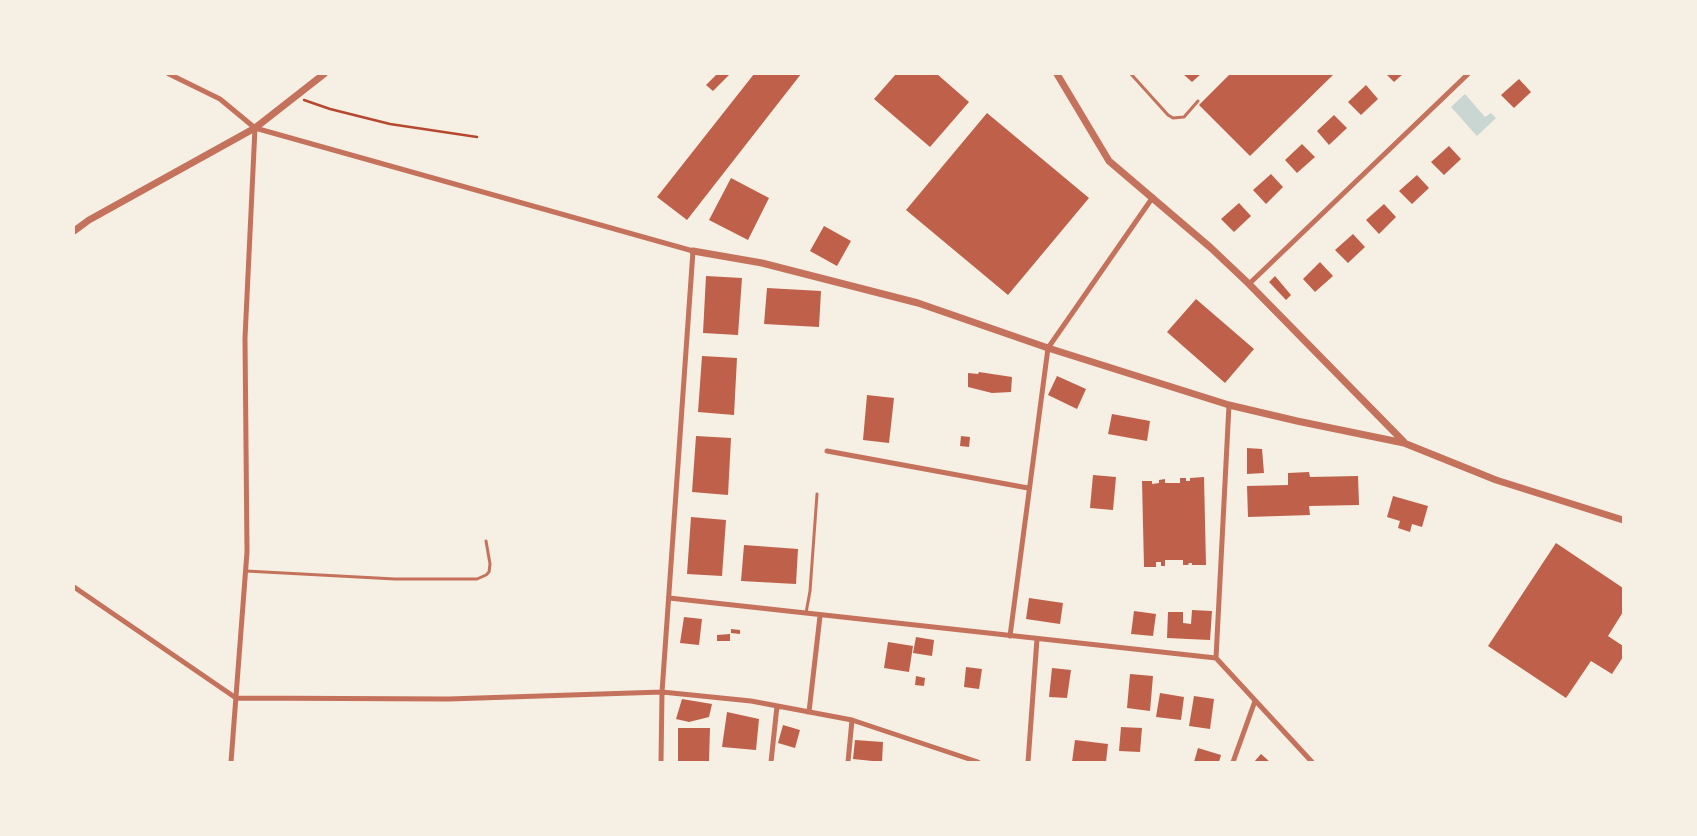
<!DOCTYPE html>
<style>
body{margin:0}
#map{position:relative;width:1697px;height:836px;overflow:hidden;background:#f6efe4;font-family:Quicksand,sans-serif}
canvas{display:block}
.frame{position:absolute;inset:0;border:75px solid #f6efe4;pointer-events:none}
</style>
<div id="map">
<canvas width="1697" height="836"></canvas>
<div class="frame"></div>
</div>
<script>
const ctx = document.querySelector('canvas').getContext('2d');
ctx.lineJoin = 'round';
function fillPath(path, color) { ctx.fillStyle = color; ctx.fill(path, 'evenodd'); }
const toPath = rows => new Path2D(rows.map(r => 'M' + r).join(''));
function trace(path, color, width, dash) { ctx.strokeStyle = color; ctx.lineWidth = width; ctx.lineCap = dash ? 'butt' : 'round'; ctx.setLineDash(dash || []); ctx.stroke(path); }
const water = toPath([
 [1465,94,1485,117,1491,113,1496,118,1477,136,1451,107]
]);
const building = toPath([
 [717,74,730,74,713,91,706,85],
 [754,74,801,74,687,220,657,197],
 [896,74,937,74,969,102,930,147,874,99],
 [1183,74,1201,74,1192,82],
 [1230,74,1334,74,1250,156,1199,105],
 [1386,74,1403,74,1394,82],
 [1519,79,1531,92,1514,108,1501,95],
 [1366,85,1378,99,1361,115,1348,102],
 [987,113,1089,198,1008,295,906,210],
 [1334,115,1347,128,1329,145,1317,131],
 [1302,144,1315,157,1297,173,1285,160],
 [1449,146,1461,159,1444,175,1431,162],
 [1271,174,1283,187,1266,204,1253,190],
 [1417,175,1429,188,1412,204,1399,191],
 [731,178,769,198,748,240,709,220],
 [1239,203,1251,216,1234,232,1221,219],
 [1384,204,1396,217,1379,234,1366,220],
 [824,226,851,241,837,266,810,251],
 [1353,234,1365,247,1348,263,1335,250],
 [1320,262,1333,276,1315,292,1303,279],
 [706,276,742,278,738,335,703,333],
 [1275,276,1291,295,1286,300,1269,282],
 [767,288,821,291,819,327,764,324],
 [1196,299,1254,349,1225,383,1167,332],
 [702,356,737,358,734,415,698,412],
 [979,372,1012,377,1011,392,992,393,968,387,968,373,978,374],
 [1057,376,1086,389,1077,409,1048,395],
 [867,395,894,398,889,443,863,440],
 [1112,414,1150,421,1147,441,1108,434],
 [696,436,731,438,728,495,692,492],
 [961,436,970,437,969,447,960,446],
 [1247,448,1262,449,1264,473,1247,474],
 [1309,472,1310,477,1358,476,1359,505,1309,506,1310,515,1248,517,1247,486,1288,485,1288,473],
 [1093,475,1116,477,1113,510,1090,508],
 [1204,477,1206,565,1192,565,1192,563,1189,563,1188,565,1183,565,1183,560,1165,560,1165,566,1161,566,1161,562,1156,562,1156,567,1144,567,1142,481,1152,481,1152,484,1159,483,1159,480,1165,479,1165,483,1180,483,1180,478,1186,478,1186,481,1190,481,1190,478],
 [1393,496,1428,506,1422,527,1412,524,1410,532,1398,528,1400,521,1387,517],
 [691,517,726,520,722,576,687,574],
 [1556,543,1623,588,1623,612,1608,636,1623,646,1623,657,1612,674,1591,661,1566,698,1488,646],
 [744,545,798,549,796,584,741,581],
 [1029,598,1063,603,1060,624,1026,619],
 [1192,610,1212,611,1210,640,1167,638,1168,612,1183,612,1183,623,1191,624],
 [1134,611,1156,614,1153,636,1131,634],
 [684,617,702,619,699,645,680,643],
 [731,629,740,630,740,634,731,633],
 [730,634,730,641,717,641,717,635],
 [916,637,934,640,932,656,913,653],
 [888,642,913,646,909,672,884,668],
 [966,667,982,669,979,689,964,687],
 [1052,668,1071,670,1067,698,1049,697],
 [1130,674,1153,676,1150,711,1127,708],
 [916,676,925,678,924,686,915,685],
 [1160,693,1184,697,1181,720,1156,717],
 [1194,696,1214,699,1210,729,1189,726],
 [682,699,712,704,709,717,689,722,676,719],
 [727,712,759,719,756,750,722,747],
 [783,725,800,730,795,748,778,743],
 [1121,727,1142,728,1140,752,1119,751],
 [678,728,710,728,709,762,678,762],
 [855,740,883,742,882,762,853,759],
 [1075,740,1108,744,1106,762,1072,762],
 [1198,748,1221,755,1219,762,1194,762],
 [1261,754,1270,762,1254,762]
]);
const path = toPath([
 [304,100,330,109,390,124,477,137]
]);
const service = toPath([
 [1131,74,1168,115,1173,118,1184,117,1198,101],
 [246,571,395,579,477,579,486,575,489,572,490,564,486,541],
 [806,613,810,591,817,494]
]);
const minor = toPath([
 [169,74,220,99,255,128,693,251,662,692,661,762],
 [1249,284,1468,74],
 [827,451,1028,488],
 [74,587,236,698],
 [669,598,1216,658,1312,762],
 [1010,636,1048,348,1153,197],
 [1216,658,1229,405],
 [236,698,449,699,662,692,751,701,852,720,978,762],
 [808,712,809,712,820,616],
 [231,762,247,552,245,338,255,128],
 [771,762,777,706,780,707],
 [848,762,852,720],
 [1028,762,1037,639],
 [1233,762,1255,701]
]);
const tertiary = toPath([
 [1057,74,1109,161,1211,248,1249,284,1404,442],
 [74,231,89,220,255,128,324,74],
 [693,251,762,263,918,303,1048,348,1229,405,1297,421,1404,443,1496,480,1623,520]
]);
fillPath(water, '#c9d6d2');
fillPath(building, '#bf614a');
trace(path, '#b5482f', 2.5);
trace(service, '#c5725c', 3);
trace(minor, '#c5725c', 5);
trace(tertiary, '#c5725c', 7);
</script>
